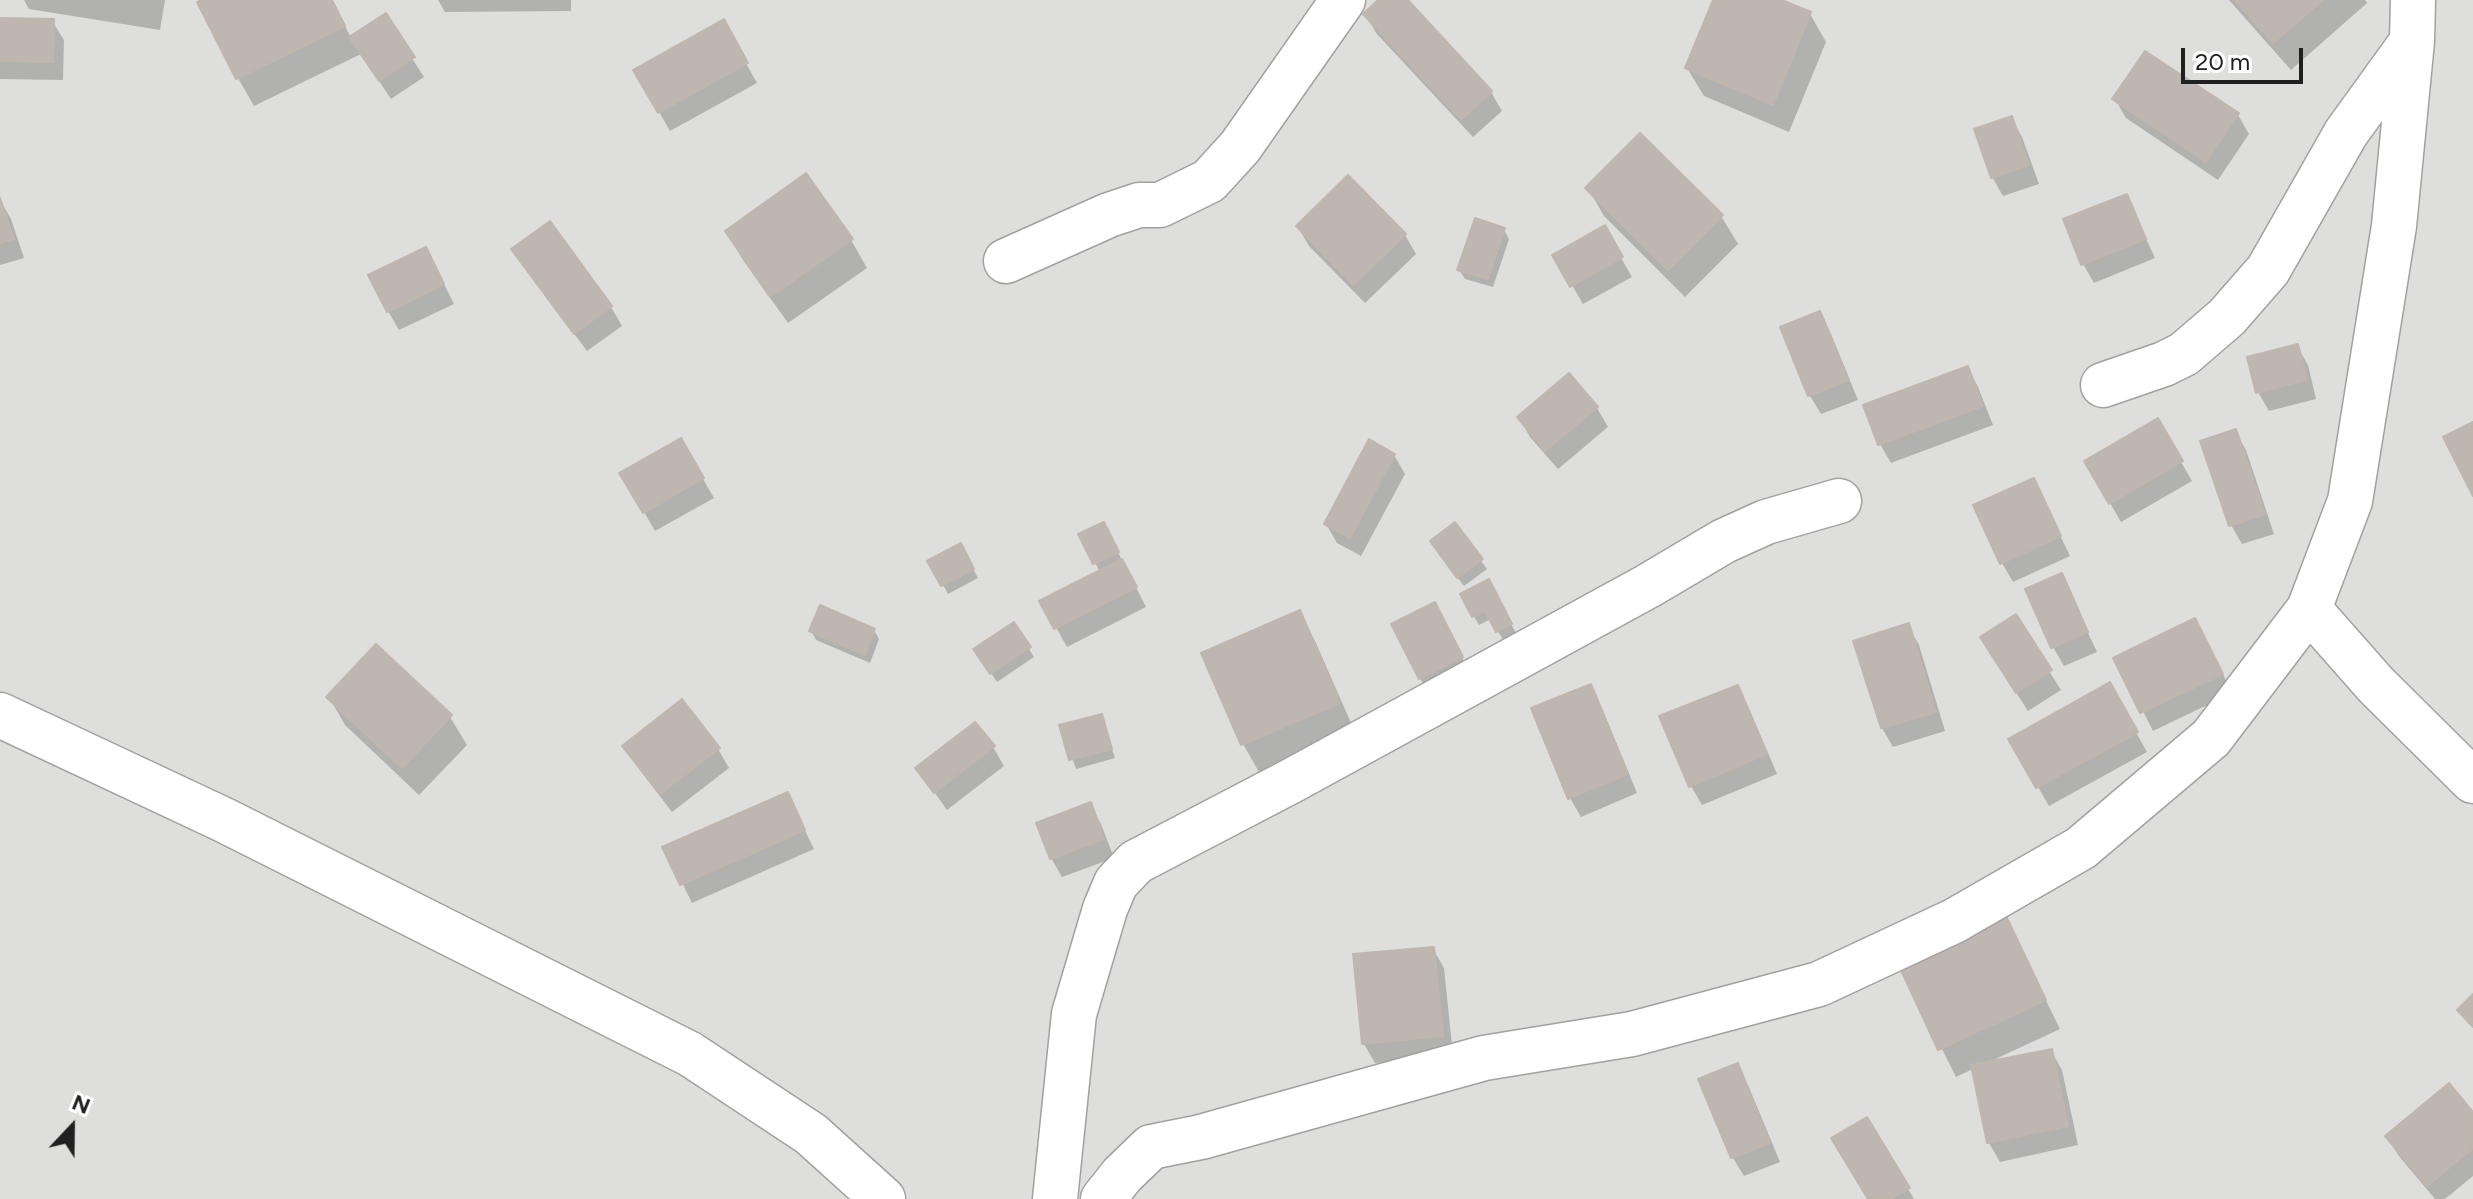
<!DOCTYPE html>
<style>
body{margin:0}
#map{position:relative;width:2473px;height:1199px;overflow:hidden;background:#f0eee8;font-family:Figtree,sans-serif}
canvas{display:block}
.north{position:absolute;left:32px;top:1087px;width:80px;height:80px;-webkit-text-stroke:6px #fff;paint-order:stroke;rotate:22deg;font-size:22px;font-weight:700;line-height:32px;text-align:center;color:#202020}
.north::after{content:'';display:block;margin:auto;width:28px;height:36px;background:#202020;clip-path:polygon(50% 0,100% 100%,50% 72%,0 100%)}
.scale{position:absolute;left:2181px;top:48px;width:122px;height:36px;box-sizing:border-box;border:4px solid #202020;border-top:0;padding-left:10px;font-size:24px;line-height:28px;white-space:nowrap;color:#202020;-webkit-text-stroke:6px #fff;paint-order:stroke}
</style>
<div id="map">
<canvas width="2473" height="1199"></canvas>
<div class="north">N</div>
<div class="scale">20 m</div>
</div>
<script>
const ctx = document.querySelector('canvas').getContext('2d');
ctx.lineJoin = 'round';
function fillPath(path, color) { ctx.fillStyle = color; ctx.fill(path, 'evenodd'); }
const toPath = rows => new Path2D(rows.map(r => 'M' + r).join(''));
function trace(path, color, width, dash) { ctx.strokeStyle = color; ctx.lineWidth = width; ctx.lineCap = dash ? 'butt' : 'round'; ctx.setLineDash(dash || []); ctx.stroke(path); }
const residential = toPath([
 [0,0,2473,0,2473,1199,0,1199]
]);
const shadow = toPath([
 [24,0,165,0,160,30,29,9],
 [206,0,332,0,351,38,385,16,424,77,391,99,361,54,254,106,238,78],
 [438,0,571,0,571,11,445,12],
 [1381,0,1405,0,1491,92,1502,111,1473,137,1376,33,1366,14],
 [1715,0,1777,0,1810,14,1826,42,1789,132,1704,96,1687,68],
 [2229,0,2365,0,2367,3,2291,70],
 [0,20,52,21,64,40,63,80,0,79],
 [723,22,757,83,670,131,636,71],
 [2115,99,2238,115,2249,134,2218,180,2126,118],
 [2011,118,2022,137,2039,184,2003,196,1992,177],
 [1348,178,1405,235,1416,254,1365,303,1309,246,1298,227],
 [1588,188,1721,216,1738,244,1685,297,1604,216],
 [2126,196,2155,258,2094,283,2083,264],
 [0,200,11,219,24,258,0,265],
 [1604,228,1632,277,1583,304,1555,256],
 [1504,230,1509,239,1493,287,1465,279,1459,270],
 [727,232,851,240,867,268,788,323,743,260],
 [514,249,611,307,622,326,587,351,525,268],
 [436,268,454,304,399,330,388,311],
 [1819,314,1830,332,1858,400,1821,414,1810,396,1782,328],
 [2297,346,2308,365,2316,399,2269,411,2258,392],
 [1968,368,1978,387,1993,425,1891,463,1880,444],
 [1597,408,1608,427,1558,469,1530,437,1519,418],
 [2157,420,2192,481,2121,522,2086,462],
 [2235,431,2246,450,2274,534,2242,544,2231,525],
 [681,441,714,498,655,531,622,474],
 [1394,455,1405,474,1361,556,1337,543,1326,524],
 [2033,480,2070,556,2013,582,2002,563],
 [1455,525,1487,569,1464,586,1437,551],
 [1108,533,1146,607,1067,647,1042,602,1100,572,1081,535],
 [960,546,978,578,948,594,930,561],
 [2061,576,2097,652,2064,666,2053,647],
 [1488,581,1516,633,1503,640,1491,619,1479,625,1462,595],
 [1299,613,1315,641,1355,732,1259,772,1243,744,1204,654],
 [2015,617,2061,690,2028,711,1993,657],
 [1445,623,1472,677,1431,697,1420,678],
 [1013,624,1034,657,997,682,981,658],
 [1908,626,1919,645,1945,731,1893,747,1882,728,1856,642],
 [811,630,874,630,879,639,870,663,816,640],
 [2206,639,2232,693,2153,731,2116,658],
 [2109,685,2147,752,2049,806,2011,740],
 [1590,687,1601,706,1637,793,1581,817,1570,798],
 [1737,687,1748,706,1777,774,1702,805,1691,786],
 [329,697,450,717,467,745,419,795,345,725],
 [1101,716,1115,758,1076,769,1062,727],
 [625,746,718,749,729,768,672,812,636,765],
 [993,747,1004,766,947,810,918,769],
 [787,794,814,849,692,903,665,848],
 [1090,805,1101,824,1114,858,1062,877,1051,858],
 [2007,921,2060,1029,1989,1062,2051,1051,2062,1070,2078,1145,2000,1162,1989,1143,1973,1069,1956,1077,1902,969],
 [1433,949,1444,968,1453,1055,1375,1063,1364,1044],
 [1737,1066,1748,1085,1780,1162,1744,1176,1733,1158,1701,1080],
 [2473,1115,2473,1176,2445,1199,2435,1199,2398,1155,2387,1136],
 [1866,1119,1914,1199,1870,1199]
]);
const building = toPath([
 [202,0,332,0,345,26,236,79,197,2,202,0],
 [1378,0,1408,0,1492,91,1461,120,1363,14,1378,0],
 [1713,0,1782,0,1811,12,1773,105,1685,68,1713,0],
 [2235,0,2323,0,2273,43,2235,0],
 [386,13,415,57,379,81,349,37,386,13],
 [0,18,54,19,53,62,0,61,0,18],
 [724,19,748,63,658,113,633,70,724,19],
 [2145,51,2239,113,2206,162,2112,99,2145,51],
 [2012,116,2029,165,1991,178,1974,129,2012,116],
 [1640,133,1723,215,1668,270,1585,188,1640,133],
 [806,173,853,239,770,297,725,231,806,173],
 [1348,175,1406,234,1353,285,1296,226,1348,175],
 [2127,194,2146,239,2081,265,2063,219,2127,194],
 [0,198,14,239,0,243,0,198],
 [1475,218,1505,228,1488,279,1457,270,1475,218],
 [550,221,612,306,574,334,511,249,550,221],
 [1605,225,1623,257,1570,287,1552,255,1605,225],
 [426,247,444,284,387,312,368,275,426,247],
 [1820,311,1849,380,1808,396,1780,327,1820,311],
 [2298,344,2307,380,2256,393,2247,357,2298,344],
 [1968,366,1983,406,1878,445,1863,405,1968,366],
 [1569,373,1598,407,1545,451,1517,417,1569,373],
 [2158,418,2183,461,2109,504,2084,461,2158,418],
 [2473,422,2473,496,2443,437,2473,422],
 [2236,429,2265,514,2229,526,2200,441,2236,429],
 [681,438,704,478,643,513,619,473,681,438],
 [1369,439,1395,454,1350,538,1324,524,1369,439],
 [2034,478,2061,536,2000,564,1973,505,2034,478],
 [1104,522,1119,552,1093,564,1078,534,1104,522],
 [1455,522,1483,559,1457,578,1430,541,1455,522],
 [961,543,974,569,941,586,927,561,961,543],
 [1122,559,1137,587,1054,629,1039,601,1122,559],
 [2062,573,2088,632,2051,648,2025,589,2062,573],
 [1489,579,1512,624,1496,632,1485,611,1472,617,1460,594,1489,579],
 [1435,602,1463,657,1419,679,1391,624,1435,602],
 [820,605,875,629,865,655,809,631,820,605],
 [1300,610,1340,703,1241,745,1201,653,1300,610],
 [2016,614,2052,670,2016,693,1980,637,2016,614],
 [2195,618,2223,674,2140,713,2113,658,2195,618],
 [1014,622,1031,647,990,674,973,649,1014,622],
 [1909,623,1936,712,1881,728,1853,641,1909,623],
 [376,644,452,715,402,768,326,697,376,644],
 [2110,682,2138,732,2036,788,2008,739,2110,682],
 [1591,684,1628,774,1568,799,1531,708,1591,684],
 [1738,685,1767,754,1689,787,1659,716,1738,685],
 [682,699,720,748,660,794,622,746,682,699],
 [1102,714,1112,749,1069,760,1059,725,1102,714],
 [975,722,995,746,934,793,915,768,975,722],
 [788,792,805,830,680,885,662,847,788,792],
 [1091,802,1104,839,1050,859,1036,823,1091,802],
 [2007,918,2046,1000,1938,1050,1900,968,2007,918],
 [1434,947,1443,1036,1362,1044,1353,954,1434,947],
 [2473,994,2473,1027,2457,1010,2473,994],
 [2052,1049,2068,1126,1987,1143,1971,1065,2052,1049],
 [1738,1063,1770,1143,1731,1158,1698,1079,1738,1063],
 [2449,1083,2473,1112,2473,1148,2427,1186,2385,1136,2449,1083],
 [1867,1117,1910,1188,1891,1199,1868,1199,1831,1138,1867,1117]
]);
const minor = toPath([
 [1006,261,1109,215,1139,205,1160,205,1209,181,1240,147,1343,0],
 [2103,385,2164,364,2184,354,2227,317,2268,270,2346,133,2411,43],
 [2309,609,2376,685,2473,781],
 [0,715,224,820,690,1054,811,1134,883,1199],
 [1055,1199,1074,1014,1105,909,1116,883,1136,862,1293,780,1648,586,1724,541,1766,522,1839,501],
 [1103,1199,1122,1175,1151,1147,1201,1137,1484,1058,1632,1034,1819,984,1954,921,2081,848,2211,738,2309,609,2350,501,2394,226,2412,41,2413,0]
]);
fillPath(residential, '#dededd');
fillPath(shadow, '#0003');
fillPath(building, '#bdb6b1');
trace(building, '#c0b6ac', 2);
trace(minor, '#a1a1a1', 47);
trace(minor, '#fff', 44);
</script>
